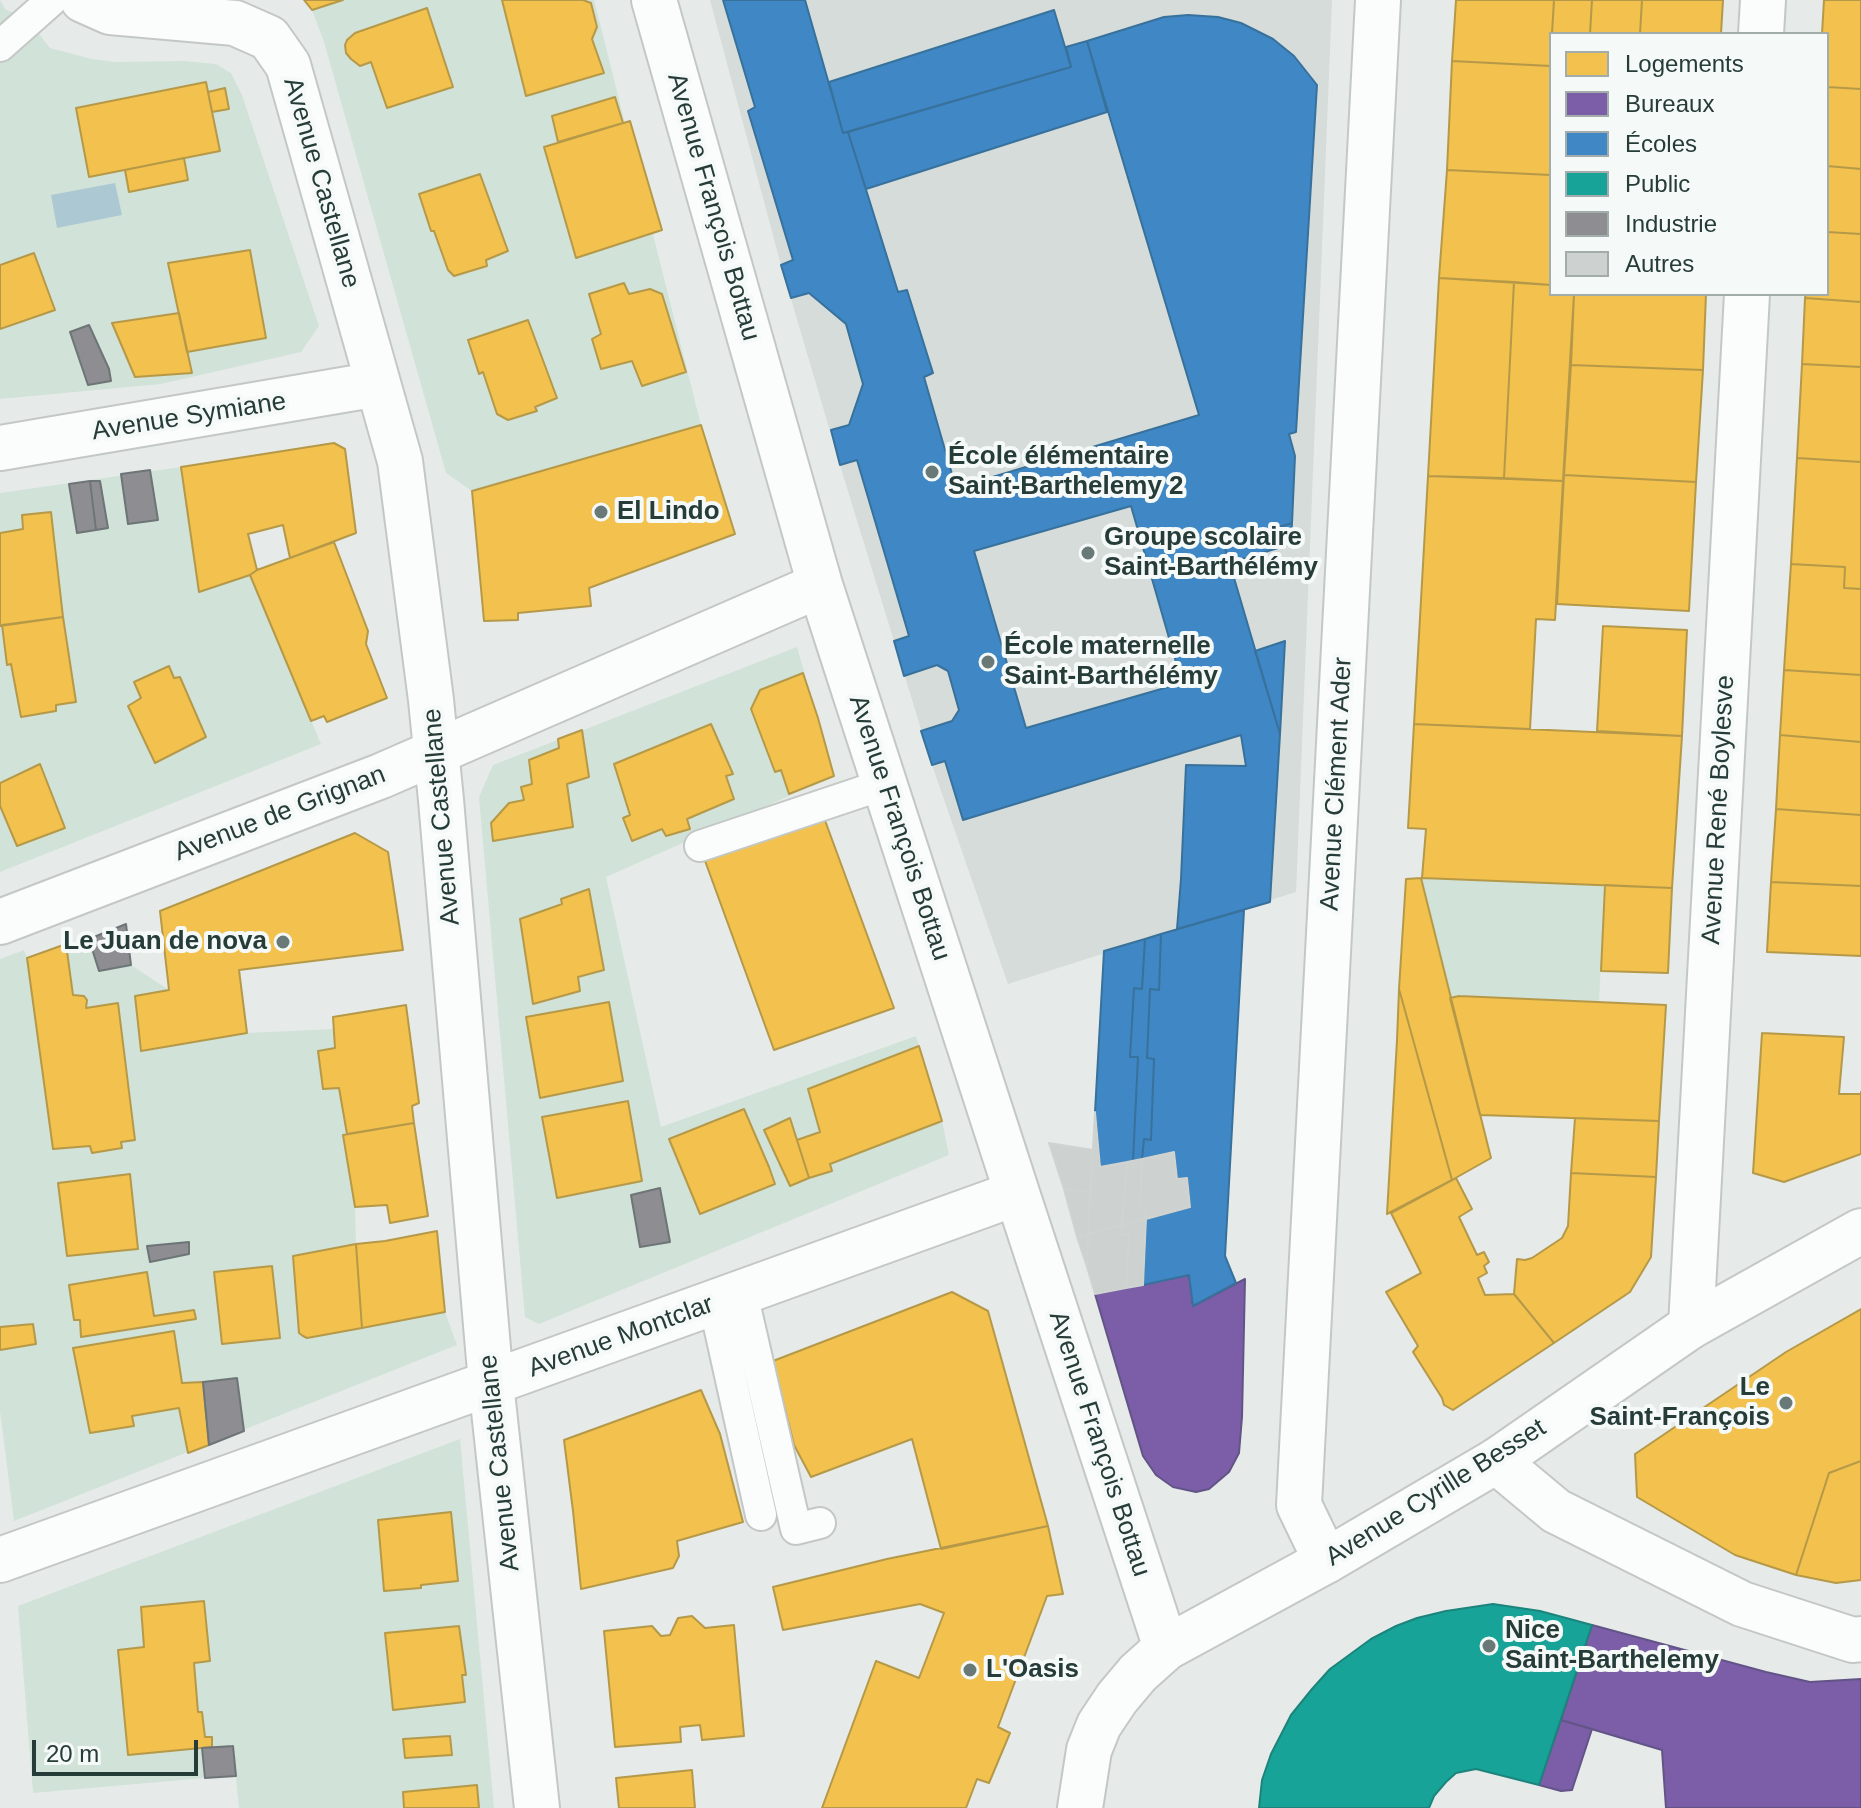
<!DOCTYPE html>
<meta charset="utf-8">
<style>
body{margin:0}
#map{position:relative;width:1861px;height:1808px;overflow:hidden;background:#e6ebe9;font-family:Arial,sans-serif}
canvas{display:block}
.legend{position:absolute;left:1549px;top:32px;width:280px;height:264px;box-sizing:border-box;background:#f5f9f7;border:2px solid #a2adab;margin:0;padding:10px 14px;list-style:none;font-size:24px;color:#263c39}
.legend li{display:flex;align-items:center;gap:16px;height:40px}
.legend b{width:40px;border:2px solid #a2adab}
.scale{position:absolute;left:32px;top:1740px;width:166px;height:36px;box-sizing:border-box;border:4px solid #263c39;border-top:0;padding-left:10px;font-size:24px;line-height:28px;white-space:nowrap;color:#263c39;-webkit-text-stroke:6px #f5f9f7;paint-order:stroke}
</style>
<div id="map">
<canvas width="1861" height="1808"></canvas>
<ul class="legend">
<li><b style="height:22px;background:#f2c14e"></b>Logements</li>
<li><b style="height:22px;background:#7b5ea7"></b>Bureaux</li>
<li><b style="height:22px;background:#3f88c5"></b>Écoles</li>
<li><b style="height:22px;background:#17a398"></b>Public</li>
<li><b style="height:22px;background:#8d8d92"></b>Industrie</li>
<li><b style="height:22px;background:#cdd2d0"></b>Autres</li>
</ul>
<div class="scale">20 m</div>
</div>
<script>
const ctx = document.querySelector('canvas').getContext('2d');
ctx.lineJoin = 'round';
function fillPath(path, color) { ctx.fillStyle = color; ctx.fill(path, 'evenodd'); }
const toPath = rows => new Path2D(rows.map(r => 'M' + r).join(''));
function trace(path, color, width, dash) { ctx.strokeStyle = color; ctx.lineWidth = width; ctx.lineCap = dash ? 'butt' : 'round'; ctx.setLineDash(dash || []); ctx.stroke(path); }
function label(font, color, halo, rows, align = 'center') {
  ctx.font = font + ' Arial,sans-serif'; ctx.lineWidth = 8; ctx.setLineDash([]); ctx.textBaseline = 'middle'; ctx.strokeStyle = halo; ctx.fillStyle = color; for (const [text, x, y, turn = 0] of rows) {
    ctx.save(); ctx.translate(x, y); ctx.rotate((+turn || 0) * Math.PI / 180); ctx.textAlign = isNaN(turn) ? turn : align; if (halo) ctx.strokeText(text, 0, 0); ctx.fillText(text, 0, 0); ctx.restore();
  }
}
const built = toPath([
 [710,0,1332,0,1296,892,1008,984,932,765,840,465,781,265]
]);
const green = toPath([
 [0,0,5,9,29,21,50,48,92,59,115,62,184,61,216,64,231,73,242,95,319,326,301,352,161,384,0,399,0,330,55,310,0,265],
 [225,89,212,112,220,151,184,158,188,180,129,191,125,170,89,177],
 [250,251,266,338,187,352,192,373,135,377,179,313,168,263],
 [70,332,109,369,111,381,88,385],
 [343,0,594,0,701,425,472,491,446,473,324,42,312,10],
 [181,467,199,591,250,575,321,744,0,872,0,493],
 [797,647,834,776,606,877,661,1127,916,1036,942,1121,949,1155,539,1324,525,1317,479,797,493,765],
 [1421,878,1605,885,1599,1002,1450,998],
 [89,939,99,971,131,965,169,990,135,996,141,1050,247,1033,334,1029,355,1207,356,1244,445,1312,457,1345,14,1521,0,1411,0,959,24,950,27,958,66,944],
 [460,1439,494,1808,479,1808,477,1785,403,1792,404,1808,239,1808,233,1746,212,1747,212,1737,205,1737,202,1712,198,1712,194,1663,210,1661,204,1601,144,1647,118,1650,202,1748,205,1778,33,1793,18,1606],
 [450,1512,458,1580,421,1585,421,1588,384,1591,378,1520],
 [386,1633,463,1649,466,1675,462,1675,465,1702],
 [403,1740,451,1755,405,1758]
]);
const water = toPath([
 [115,183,122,215,57,228,51,195]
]);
const homes = toPath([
 [304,0,343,0,312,10,304,0],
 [502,0,583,0,591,3,597,27,592,39,604,73,526,96,502,0],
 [1456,0,1554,0,1550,66,1452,61,1456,0],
 [1554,0,1592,0,1590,34,1552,34,1554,0],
 [1592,0,1642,0,1640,34,1590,34,1592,0],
 [1642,0,1723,0,1721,34,1640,34,1642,0],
 [1824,0,1861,0,1861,89,1827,87,1827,34,1822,34,1824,0],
 [427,8,453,87,387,108,371,62,360,66,351,59,346,53,345,45,347,40,355,33,427,8],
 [1452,61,1551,66,1551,175,1447,170,1452,61],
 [206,82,220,151,89,177,76,108,206,82],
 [1827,87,1861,89,1861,169,1827,166,1827,87],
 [225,88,229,109,212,112,208,92,225,88],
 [615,97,623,123,558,142,552,116,615,97],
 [630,121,662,230,576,258,544,147,630,121],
 [184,158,188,180,129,192,125,170,184,158],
 [1827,166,1861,169,1861,234,1827,232,1827,166],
 [1447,170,1551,175,1551,285,1439,278,1447,170],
 [480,174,508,251,486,260,487,266,454,276,448,270,434,231,431,231,419,194,480,174],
 [1827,232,1861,234,1861,302,1805,298,1806,294,1827,294,1827,232],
 [250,250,266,338,187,352,168,263,250,250],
 [34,253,55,310,0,329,0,265,34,253],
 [1439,278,1514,282,1504,478,1428,476,1439,278],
 [1514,282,1551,285,1551,294,1574,294,1563,481,1504,478,1514,282],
 [624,283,629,294,650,289,662,294,686,372,642,386,632,361,601,369,592,339,601,334,589,294,624,283],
 [1574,294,1706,294,1703,370,1571,365,1574,294],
 [1805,298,1861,302,1861,367,1802,364,1805,298],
 [179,313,192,373,135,377,112,323,179,313],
 [528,320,557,398,535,407,537,411,508,420,497,414,483,372,479,374,468,340,528,320],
 [1802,364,1861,367,1861,462,1797,458,1802,364],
 [1571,365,1703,370,1696,482,1564,475,1571,365],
 [701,425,735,534,589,588,591,606,518,613,518,620,484,621,472,491,701,425],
 [334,443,345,449,356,533,290,558,283,525,248,534,257,570,250,575,199,592,181,467,334,443],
 [1797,458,1861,462,1861,589,1844,588,1845,567,1791,564,1797,458],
 [1564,475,1696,482,1689,611,1557,604,1564,475],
 [1428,476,1563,481,1555,620,1536,619,1530,729,1414,724,1428,476],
 [51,512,63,617,0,626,0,533,23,529,22,515,51,512],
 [334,542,368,631,366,644,387,698,327,722,324,716,311,721,250,575,257,570,334,542],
 [1791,564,1845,567,1844,588,1861,589,1861,675,1784,670,1791,564],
 [63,617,76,702,56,705,56,711,21,717,11,664,7,665,2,625,63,617],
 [1603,626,1687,630,1682,736,1597,731,1603,626],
 [169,666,174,678,180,677,206,737,155,763,128,706,141,698,134,682,169,666],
 [1784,670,1861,675,1861,742,1780,735,1784,670],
 [803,673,818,718,834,776,789,794,781,770,775,772,751,709,760,690,803,673],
 [711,724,733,774,726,776,734,799,687,819,690,829,666,836,662,829,632,841,623,818,630,815,614,764,711,724],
 [1414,724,1682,736,1672,888,1422,878,1426,829,1408,828,1414,724],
 [582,730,589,777,567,784,573,827,493,841,491,823,509,803,524,800,521,787,532,784,529,760,559,748,558,739,582,730],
 [1780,735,1861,742,1861,815,1776,809,1780,735],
 [40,764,65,828,17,846,0,806,0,783,40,764],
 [1776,809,1861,815,1861,886,1771,882,1776,809],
 [823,815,894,1008,774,1050,704,858,823,815],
 [355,833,388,852,403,950,239,970,247,1033,141,1051,135,996,169,990,160,911,355,833],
 [1421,878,1491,1158,1452,1180,1399,989,1406,879,1421,878],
 [1771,882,1861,886,1861,956,1767,952,1771,882],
 [1605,885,1672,888,1668,973,1601,971,1605,885],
 [589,889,604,970,578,977,580,991,533,1004,520,919,562,904,561,899,589,889],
 [66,944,73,995,84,996,87,1000,86,1008,118,1003,135,1140,121,1142,122,1148,92,1153,90,1146,53,1149,27,958,66,944],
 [1399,989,1452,1180,1387,1214,1397,1040,1399,989],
 [1459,996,1666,1005,1659,1121,1480,1115,1450,998,1459,996],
 [609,1002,623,1081,540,1098,526,1017,609,1002],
 [406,1005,419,1103,412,1106,414,1123,347,1134,339,1088,323,1089,318,1051,335,1048,333,1017,406,1005],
 [1762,1033,1844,1037,1839,1094,1861,1094,1861,1092,1861,1154,1784,1182,1753,1173,1762,1033],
 [919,1046,942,1121,830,1164,832,1171,809,1178,797,1140,820,1132,808,1089,919,1046],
 [628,1101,642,1181,557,1198,542,1117,628,1101],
 [744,1109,769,1167,775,1184,700,1214,669,1139,744,1109],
 [790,1118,809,1178,790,1186,764,1130,790,1118],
 [1575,1118,1659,1121,1656,1177,1571,1173,1575,1118],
 [414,1123,428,1216,390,1223,387,1205,355,1207,343,1135,414,1123],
 [1571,1173,1656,1177,1651,1257,1630,1292,1554,1343,1514,1294,1517,1259,1525,1260,1532,1258,1562,1238,1568,1226,1571,1173],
 [130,1174,138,1249,67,1256,58,1183,130,1174],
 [1456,1178,1472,1209,1459,1217,1477,1255,1484,1252,1489,1262,1484,1266,1487,1273,1478,1278,1485,1295,1514,1294,1554,1343,1453,1410,1444,1405,1442,1398,1413,1352,1418,1346,1386,1292,1421,1273,1391,1213,1456,1178],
 [437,1231,445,1312,362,1328,356,1244,385,1241,437,1231],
 [356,1244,362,1328,307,1338,303,1336,299,1333,293,1256,356,1244],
 [272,1266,280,1338,222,1344,214,1272,272,1266],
 [147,1272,154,1316,194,1310,196,1319,81,1337,80,1320,74,1320,69,1285,147,1272],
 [952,1292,988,1311,1048,1526,941,1549,912,1439,811,1477,794,1445,773,1361,952,1292],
 [1861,1309,1861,1461,1829,1473,1796,1575,1735,1555,1637,1497,1635,1454,1786,1352,1861,1309],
 [33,1324,36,1344,0,1350,0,1327,33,1324],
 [174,1331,182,1383,203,1382,209,1445,188,1453,179,1408,132,1416,134,1426,90,1433,73,1348,174,1331],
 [701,1390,720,1434,743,1522,677,1541,679,1556,673,1568,581,1589,573,1511,564,1440,701,1390],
 [1861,1461,1861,1580,1836,1583,1796,1575,1829,1473,1861,1461],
 [451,1512,458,1581,421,1585,421,1588,384,1591,378,1520,451,1512],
 [1048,1526,1063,1594,1047,1596,998,1727,1010,1733,989,1783,977,1779,966,1808,822,1808,876,1661,919,1678,944,1613,920,1604,783,1630,773,1587,887,1559,1048,1526],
 [204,1601,210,1661,194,1663,198,1712,202,1712,205,1737,212,1737,212,1747,128,1755,118,1650,144,1647,141,1607,204,1601],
 [692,1616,705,1628,734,1625,744,1736,702,1740,700,1725,680,1727,681,1742,615,1747,604,1631,652,1626,661,1636,670,1635,678,1618,692,1616],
 [459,1626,466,1675,462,1675,465,1702,393,1710,385,1633,459,1626],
 [450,1736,452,1755,405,1758,403,1739,450,1736],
 [692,1770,695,1808,619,1808,616,1778,692,1770],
 [477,1785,479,1808,404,1808,403,1792,477,1785]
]);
const offices = toPath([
 [1189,1275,1193,1306,1245,1279,1242,1417,1239,1453,1229,1472,1209,1489,1196,1492,1173,1487,1156,1475,1143,1456,1095,1294,1189,1275],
 [1592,1625,1766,1672,1810,1682,1861,1679,1861,1808,1666,1808,1662,1750,1561,1720,1592,1625],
 [1561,1720,1592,1729,1572,1790,1561,1791,1539,1785,1561,1720]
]);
const schools = toPath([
 [723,0,805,0,843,133,848,132,898,292,907,290,933,373,924,377,956,488,1199,415,1087,41,1164,17,1188,15,1218,17,1241,23,1273,39,1294,56,1317,85,1296,432,1289,434,1295,456,1292,523,1224,544,1280,734,1270,902,1177,929,1181,879,1186,765,1246,766,1241,735,963,820,945,761,932,765,921,731,952,721,959,710,948,671,937,665,904,676,894,641,909,636,857,460,840,465,831,430,849,425,863,384,846,324,809,293,791,298,781,265,793,260,748,111,755,107,723,0],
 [1131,506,1182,683,1026,728,974,551,1131,506],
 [1054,10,1071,67,843,133,829,82,1054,10],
 [1087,41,1107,112,866,189,848,132,1071,67,1066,47,1087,41],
 [1292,523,1291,544,1229,563,1224,544,1292,523],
 [1285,641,1280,734,1255,651,1285,641],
 [1244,910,1225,1256,1236,1283,1193,1306,1189,1275,1143,1285,1146,1219,1190,1207,1187,1178,1177,1179,1174,1152,1142,1159,1144,1139,1151,1140,1154,1059,1147,1058,1150,989,1159,990,1161,934,1244,910],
 [1161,934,1159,990,1150,989,1147,1058,1154,1059,1151,1140,1144,1139,1142,1159,1133,1161,1138,1057,1130,1057,1134,988,1142,989,1145,939,1161,934],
 [1145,939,1142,989,1134,988,1130,1057,1138,1057,1133,1161,1100,1167,1095,1112,1104,951,1145,939]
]);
const public = toPath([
 [1493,1604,1540,1611,1592,1625,1539,1785,1476,1769,1456,1773,1446,1782,1434,1796,1429,1808,1259,1808,1262,1780,1271,1754,1291,1715,1312,1689,1330,1669,1371,1639,1396,1626,1417,1618,1446,1611,1493,1604]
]);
const industry = toPath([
 [89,325,109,369,111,381,88,385,70,332,89,325],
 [150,470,158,520,128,524,121,474,150,470],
 [90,481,100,481,108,528,96,530,90,481],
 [90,481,96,530,77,533,69,484,90,481],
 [126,924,131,965,99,971,89,939,126,924],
 [660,1188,670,1242,640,1247,631,1195,660,1188],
 [189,1242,189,1254,150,1262,147,1246,189,1242],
 [237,1378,244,1431,209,1445,203,1382,237,1378],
 [233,1746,236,1776,205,1778,202,1748,233,1746]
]);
const building = toPath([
 [1095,1112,1100,1167,1127,1162,1122,1225,1088,1234,1095,1112],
 [1049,1143,1093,1150,1091,1192,1064,1189,1049,1143],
 [1174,1152,1177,1179,1187,1178,1190,1207,1146,1219,1147,1212,1140,1211,1142,1159,1174,1152],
 [1142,1159,1140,1211,1147,1212,1146,1219,1122,1225,1127,1162,1142,1159],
 [1064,1189,1091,1192,1088,1234,1077,1237,1064,1189],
 [1146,1219,1143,1285,1126,1288,1129,1235,1122,1234,1122,1225,1146,1219],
 [1122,1225,1122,1234,1129,1235,1126,1288,1095,1294,1087,1267,1088,1234,1122,1225],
 [1088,1234,1087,1267,1077,1237,1088,1234]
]);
const service = toPath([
 [0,46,52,0],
 [700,846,885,784],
 [742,1293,796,1529,820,1523],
 [714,1303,761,1515]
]);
const minor = toPath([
 [83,0,110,12,235,23,269,38,288,65,400,461,431,700,441,800,491,1383,537,1808],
 [654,0,820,585,1017,1193,1166,1648],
 [1761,34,1763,0],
 [0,448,378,384],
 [0,922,381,776,820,585],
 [1691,1326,1747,294],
 [1496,1461,1556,1511,1742,1604,1853,1640,1861,1639],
 [0,1560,1017,1193],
 [1326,1561,1299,1505,1378,0]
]);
const tertiary = toPath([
 [1080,1808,1089,1750,1099,1725,1117,1698,1138,1673,1166,1648,1326,1561,1496,1461,1691,1326,1861,1231]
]);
const markers = [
 [932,472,8,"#697977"],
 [601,512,8,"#697977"],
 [1088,553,8,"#697977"],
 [988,662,8,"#697977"],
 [283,942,8,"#697977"],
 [1786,1403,8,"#697977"],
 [1489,1646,8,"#697977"],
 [970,1670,8,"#697977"]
];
const streetNames = [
 ["Avenue Castellane",321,183,74],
 ["Avenue François Bottau",713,207,74],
 ["Avenue Symiane",189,417,-9],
 ["Avenue Clément Ader",1337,784,-87],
 ["Avenue René Boylesve",1719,810,-87],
 ["Avenue de Grignan",280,814,-21],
 ["Avenue Castellane",442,817,-95],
 ["Avenue François Bottau",899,828,72],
 ["Avenue Montclar",621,1337,-20],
 ["Avenue François Bottau",1099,1444,72],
 ["Avenue Castellane",500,1463,-96],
 ["Avenue Cyrille Besset",1436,1493,-32]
];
const poiNames = [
 ["École élémentaire",948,457],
 ["Saint-Barthelemy 2",948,487],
 ["El Lindo",617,512],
 ["Groupe scolaire",1104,538],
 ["Saint-Barthélémy",1104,568],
 ["École maternelle",1004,647],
 ["Saint-Barthélémy",1004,677],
 ["Le Juan de nova",267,942,"right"],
 ["Le",1770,1388,"right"],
 ["Saint-François",1770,1418,"right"],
 ["Nice",1505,1631],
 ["Saint-Barthelemy",1505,1661],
 ["L'Oasis",986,1670]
];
fillPath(built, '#d5dcd9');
fillPath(green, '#d1e2d8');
fillPath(water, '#acc9d3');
fillPath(homes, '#f2c14e');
trace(homes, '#b59948', 2);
fillPath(offices, '#7b5ea7');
trace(offices, '#625486', 2);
fillPath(schools, '#3f88c5');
trace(schools, '#38719b', 2);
fillPath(public, '#17a398');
trace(public, '#1c847c', 2);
fillPath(industry, '#8d8d92');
trace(industry, '#6e7577', 2);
fillPath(building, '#cdd2d0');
trace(building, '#cfd4d2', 2);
trace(service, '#c3c8c6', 34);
trace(minor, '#c3c8c6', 48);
trace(tertiary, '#c3c8c6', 48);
trace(service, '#fbfcfc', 30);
trace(minor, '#fbfcfc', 44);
trace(tertiary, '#fbfcfc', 44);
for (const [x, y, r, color] of markers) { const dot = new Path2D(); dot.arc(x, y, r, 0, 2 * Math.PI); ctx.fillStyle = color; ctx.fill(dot); trace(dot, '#f5f9f7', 3); }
label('26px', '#263c39', '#f5f9f7', streetNames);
label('bold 26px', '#263c39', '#f5f9f7', poiNames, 'left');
</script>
